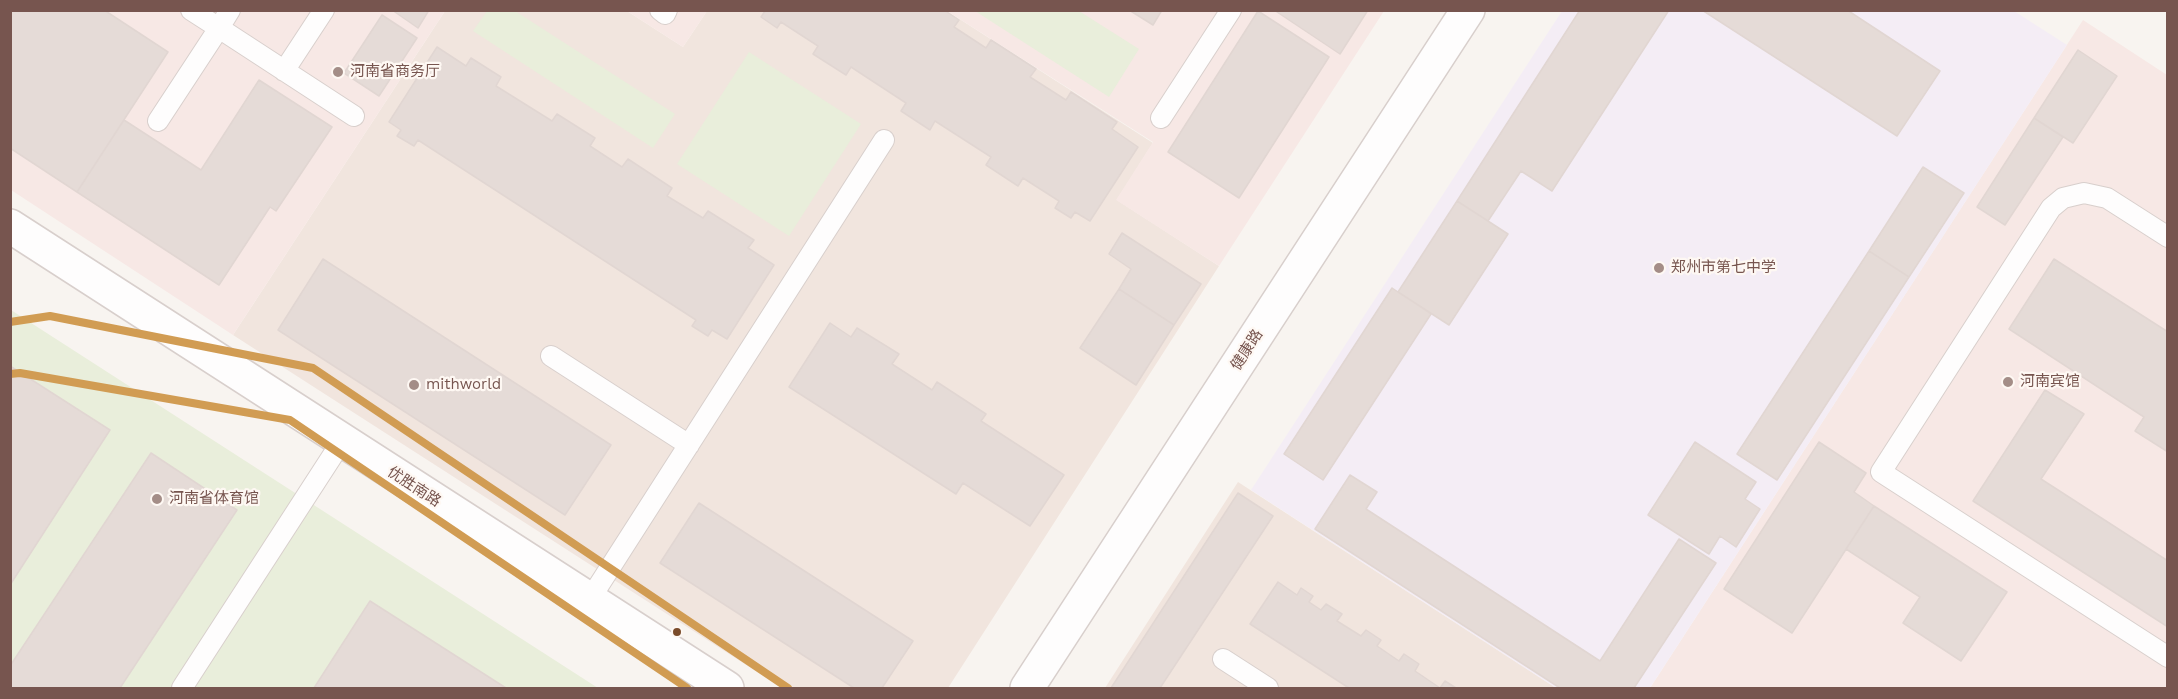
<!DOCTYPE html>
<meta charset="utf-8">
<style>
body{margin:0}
#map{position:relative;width:2178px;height:699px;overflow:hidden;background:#f8f4f0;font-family:"Work Sans",sans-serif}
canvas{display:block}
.frame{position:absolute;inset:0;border:12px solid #77554f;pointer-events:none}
</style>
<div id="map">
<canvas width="2178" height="699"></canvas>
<div class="frame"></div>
</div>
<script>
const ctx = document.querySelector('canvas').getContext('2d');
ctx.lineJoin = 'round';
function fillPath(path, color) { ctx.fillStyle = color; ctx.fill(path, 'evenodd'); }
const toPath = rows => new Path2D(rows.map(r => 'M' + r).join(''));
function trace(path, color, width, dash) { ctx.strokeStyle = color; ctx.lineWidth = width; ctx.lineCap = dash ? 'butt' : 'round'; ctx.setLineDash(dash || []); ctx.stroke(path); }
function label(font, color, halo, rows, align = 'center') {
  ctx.font = font + ' "Work Sans","Noto Sans SC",sans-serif'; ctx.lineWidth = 4.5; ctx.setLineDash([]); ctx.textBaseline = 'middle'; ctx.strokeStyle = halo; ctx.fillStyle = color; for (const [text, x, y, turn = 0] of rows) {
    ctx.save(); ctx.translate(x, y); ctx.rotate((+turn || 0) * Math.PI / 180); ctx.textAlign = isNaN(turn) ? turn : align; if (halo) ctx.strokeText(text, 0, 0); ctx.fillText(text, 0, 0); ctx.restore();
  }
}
const residential = toPath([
 [445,11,627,11,683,47,707,11,947,11,1153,143,1117,200,1219,266,948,688,782,688,233,335],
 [1238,482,1556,688,1105,688]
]);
const commercial = toPath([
 [10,11,445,11,233,335,11,190],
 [627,11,707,11,683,47],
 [947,11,1384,11,1219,266,1116,200,1153,142],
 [2083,20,2167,75,2167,688,1650,688]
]);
const education = toPath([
 [1562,11,2014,11,2067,45,1650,688,1556,688,1251,490]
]);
const green = toPath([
 [487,11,515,11,675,114,653,148,473,31],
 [975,11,1079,11,1139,49,1109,97],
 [749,52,861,124,789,236,677,164],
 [11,310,598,688,11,688]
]);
const building = toPath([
 [10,10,104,10,168,52,77,192,10,148,10,10],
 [392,10,429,10,418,28,392,10],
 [763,10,944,10,959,20,954,27,986,48,991,40,1036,69,1030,77,1066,100,1071,92,1117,122,1112,129,1138,147,1090,221,1075,212,1071,218,1055,208,1059,201,1023,178,1018,186,986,165,991,157,935,121,930,130,901,111,906,103,851,67,846,75,813,54,818,46,781,22,777,28,761,17,765,11,763,10],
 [1129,10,1162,10,1153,25,1129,10],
 [1274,10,1368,10,1340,54,1274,10],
 [1580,10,1669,10,1552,191,1521,171,1488,221,1457,201,1580,10],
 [1702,10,1847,10,1940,71,1897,136,1702,10],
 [1258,11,1329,57,1239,198,1168,152,1258,11],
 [382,15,417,38,379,96,344,73,382,15],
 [437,47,466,66,471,58,501,77,496,86,552,121,557,114,595,138,590,146,622,167,628,159,672,188,667,196,703,218,708,211,754,240,748,248,774,265,727,339,712,330,708,336,692,326,696,320,418,140,414,146,397,136,401,130,389,122,437,47],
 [2078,50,2117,76,2073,143,2034,118,2078,50],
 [259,80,332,127,276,211,270,207,219,285,77,192,124,120,201,170,259,80],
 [2034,118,2063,137,2005,225,1977,207,2034,118],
 [1923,167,1964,193,1909,277,1869,251,1923,167],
 [1457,201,1508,234,1449,325,1398,292,1457,201],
 [1122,233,1201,284,1174,325,1119,289,1131,269,1109,254,1122,233],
 [1869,251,1909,277,1777,480,1737,454,1869,251],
 [323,259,611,445,565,515,278,330,323,259],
 [2054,259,2168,332,2168,452,2135,431,2144,417,2009,329,2054,259],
 [1392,288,1431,314,1323,480,1284,454,1392,288],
 [1119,289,1174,325,1136,385,1080,348,1119,289],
 [830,323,851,337,857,328,899,354,892,364,932,390,937,382,986,414,981,421,1064,475,1030,526,963,483,956,494,789,387,830,323],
 [10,366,110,430,10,585,10,366],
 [2045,390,2084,414,2041,479,2168,561,2168,627,1973,501,2045,390],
 [1695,442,1756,482,1745,499,1760,509,1736,547,1720,536,1709,554,1648,515,1695,442],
 [1819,442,1866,473,1854,492,1874,506,1792,633,1724,589,1819,442],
 [151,453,237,510,120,688,10,688,10,666,151,453],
 [1350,475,1377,492,1366,509,1600,661,1679,539,1716,563,1634,688,1560,688,1315,529,1350,475],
 [1238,493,1273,516,1160,688,1111,688,1238,493],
 [699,503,913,641,882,688,854,688,660,563,699,503],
 [1874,506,2007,592,1961,661,1903,623,1920,597,1846,549,1874,506],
 [1278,582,1297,595,1301,588,1313,596,1309,602,1321,610,1326,604,1342,614,1337,621,1361,636,1366,630,1381,640,1377,646,1399,661,1404,654,1419,664,1415,671,1440,688,1445,681,1456,688,1349,688,1250,624,1278,582],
 [370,601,506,688,314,688,370,601]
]);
const service = toPath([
 [191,10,219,28,230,10],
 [660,10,665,14,667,10],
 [284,71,324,10],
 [1161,118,1231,10],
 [158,121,219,28,354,116],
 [2168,237,2107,198,2084,193,2063,198,2051,208,1881,472,2168,657],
 [551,356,689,445],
 [590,599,884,140],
 [1223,659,1268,688],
 [182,688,342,441]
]);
const minor = toPath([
 [1027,688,1468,10]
]);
const tertiary = toPath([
 [10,226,727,688]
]);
const metro1 = toPath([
 [10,322,50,316,313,368,788,688],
 [10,374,20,373,290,420,687,688]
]);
const markers = [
 [338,72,6,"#a48d87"],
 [1659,268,6,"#a48d87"],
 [2008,382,6,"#a48d87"],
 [414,385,6,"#a48d87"],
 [157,499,6,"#a48d87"],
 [677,632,5,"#7a4b2a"]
];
const poiNames = [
 ["河南省商务厅",350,72],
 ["郑州市第七中学",1671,268],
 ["河南宾馆",2020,382],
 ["mithworld",426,385],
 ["河南省体育馆",169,499]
];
const streetNames = [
 ["健康路",1247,350,-57],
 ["优胜南路",414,487,33]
];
fillPath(residential, '#f1e5de');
fillPath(commercial, '#f7e8e5');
fillPath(education, '#f4edf5');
fillPath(green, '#e9eedb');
fillPath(building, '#e5dbd7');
trace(building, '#e1d6d2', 1.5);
trace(service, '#d8cfcc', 22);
trace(minor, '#d8cfcc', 36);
trace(tertiary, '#d8cfcc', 36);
trace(service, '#fefdfd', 20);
trace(minor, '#fefdfd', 33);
trace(tertiary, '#fefdfd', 33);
trace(metro1, '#d19c53', 8);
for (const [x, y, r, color] of markers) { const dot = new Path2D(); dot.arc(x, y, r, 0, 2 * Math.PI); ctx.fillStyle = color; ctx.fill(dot); trace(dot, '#fef8f3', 2); }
label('15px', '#77554f', '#fef8f3', poiNames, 'left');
label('15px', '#77554f', '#fef8f3', streetNames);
</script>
